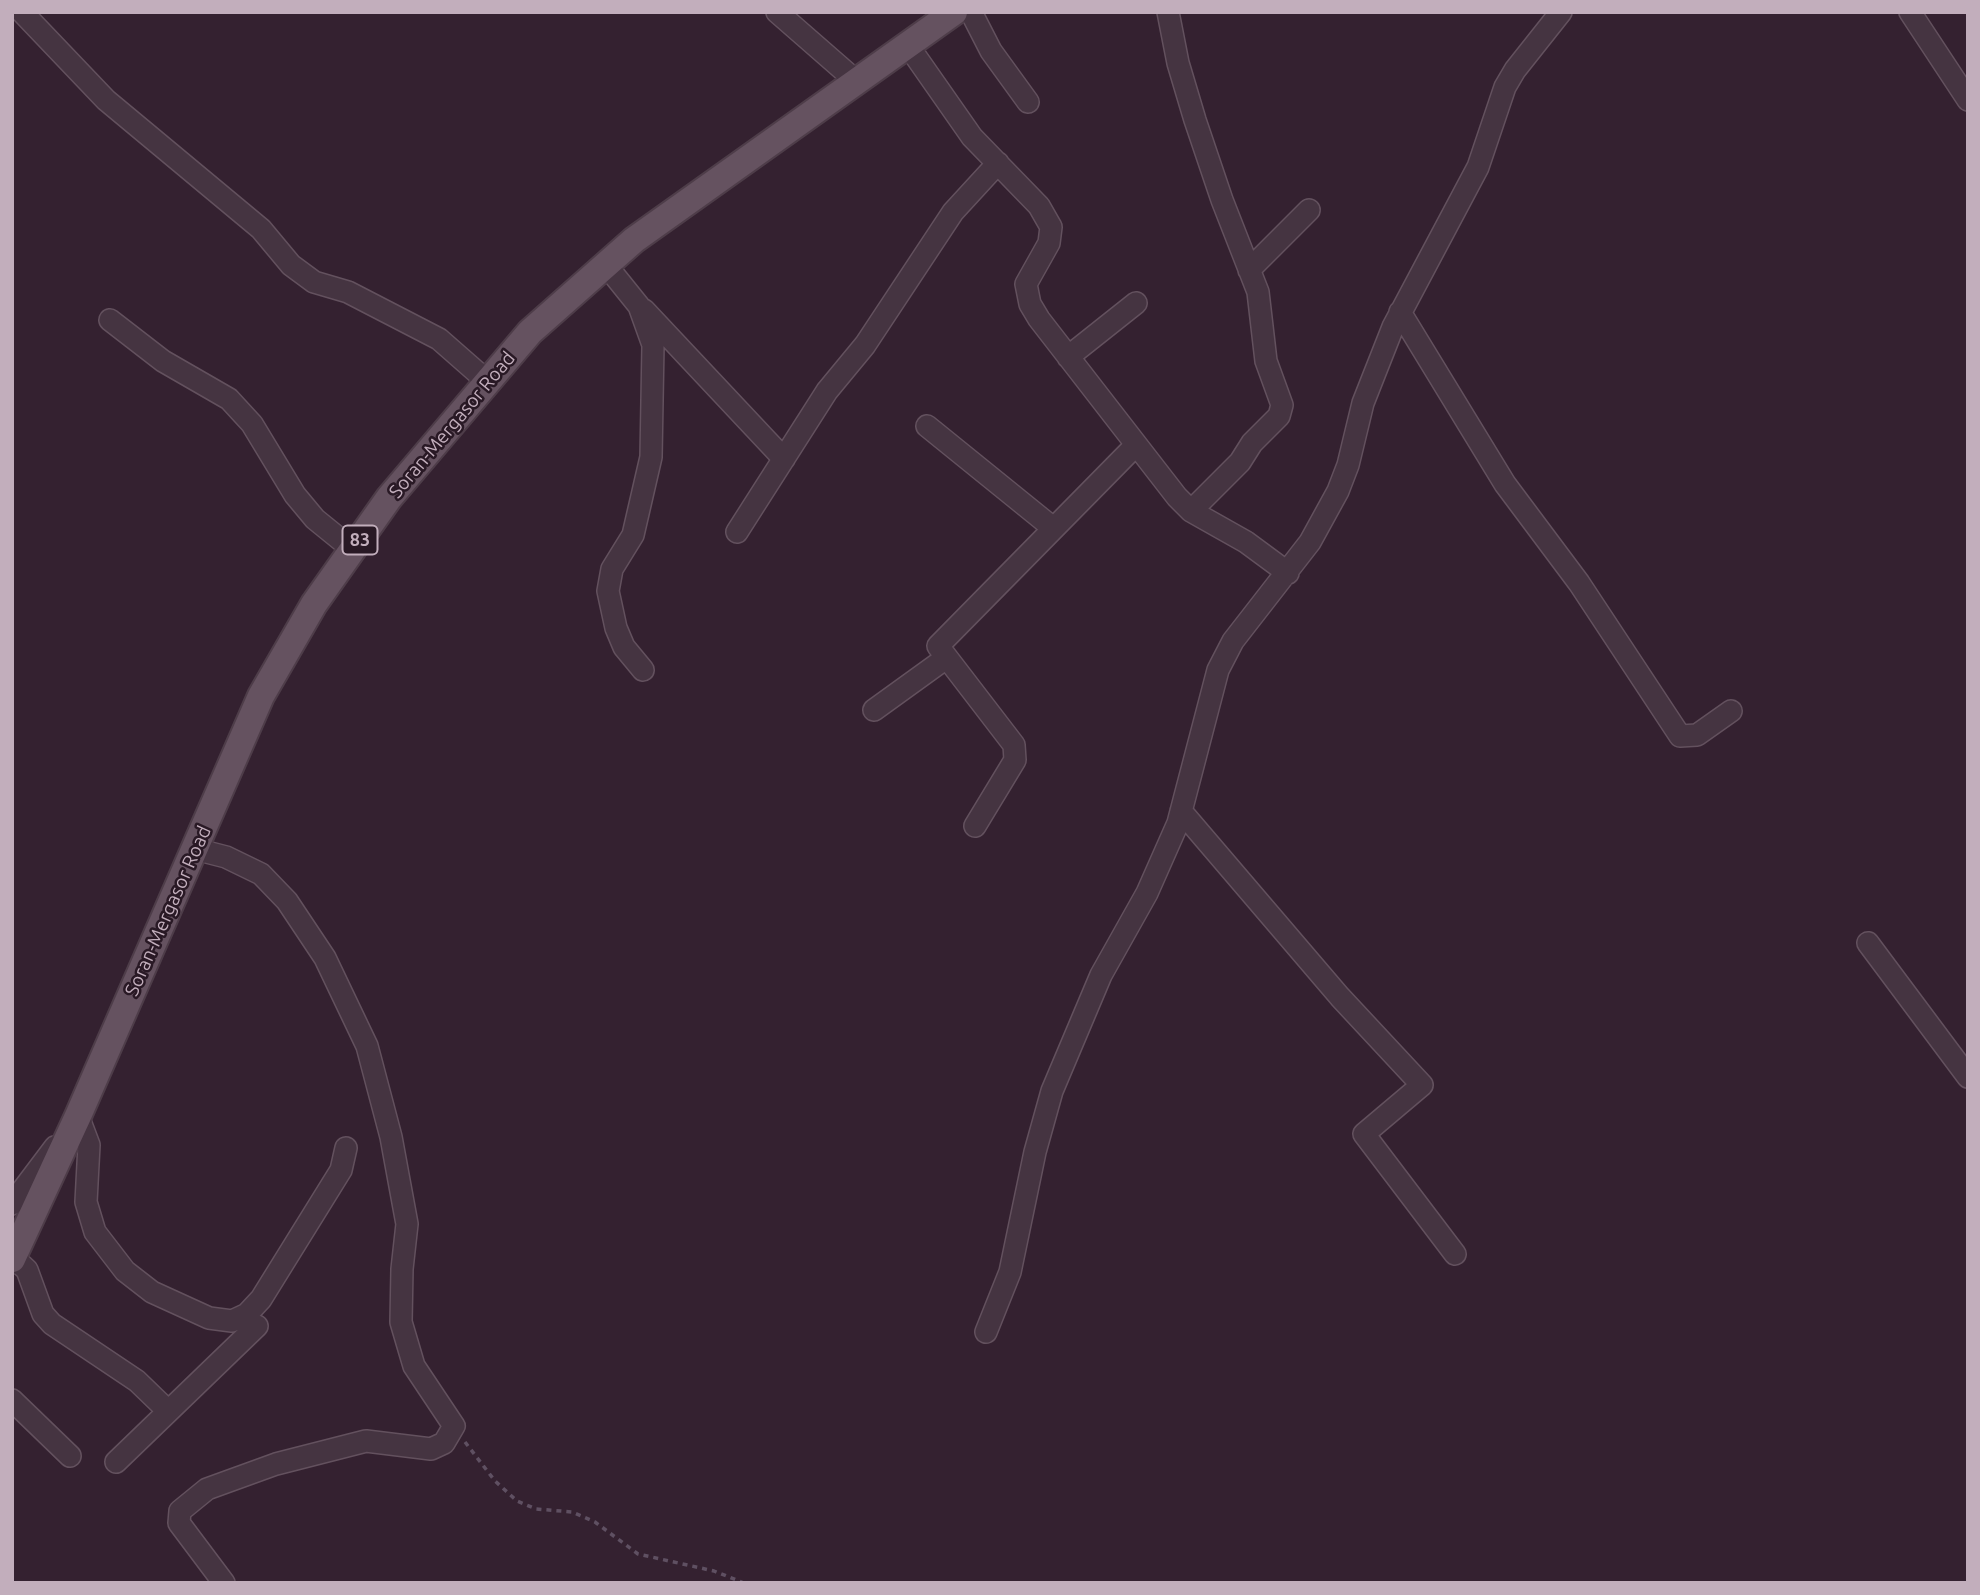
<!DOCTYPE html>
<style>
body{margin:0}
#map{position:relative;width:1980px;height:1595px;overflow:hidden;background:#342130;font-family:Ubuntu,sans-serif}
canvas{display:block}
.frame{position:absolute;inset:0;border:14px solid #c2aebc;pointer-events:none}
</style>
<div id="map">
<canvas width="1980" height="1595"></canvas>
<div class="frame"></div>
</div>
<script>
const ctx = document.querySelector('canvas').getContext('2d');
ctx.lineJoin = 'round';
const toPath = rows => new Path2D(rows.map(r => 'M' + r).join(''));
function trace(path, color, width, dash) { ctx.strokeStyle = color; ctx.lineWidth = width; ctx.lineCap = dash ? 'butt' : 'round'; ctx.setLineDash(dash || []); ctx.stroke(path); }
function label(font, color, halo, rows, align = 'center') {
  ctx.font = font + ' Ubuntu,sans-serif'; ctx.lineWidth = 5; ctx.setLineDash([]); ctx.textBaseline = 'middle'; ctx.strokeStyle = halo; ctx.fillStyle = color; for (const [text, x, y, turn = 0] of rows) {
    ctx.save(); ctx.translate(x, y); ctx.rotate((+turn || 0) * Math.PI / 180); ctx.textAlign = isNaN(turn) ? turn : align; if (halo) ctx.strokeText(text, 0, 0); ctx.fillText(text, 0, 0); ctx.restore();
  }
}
const path = toPath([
 [465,1442,495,1481,517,1501,536,1509,572,1512,595,1522,638,1554,714,1571,744,1583]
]);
const minor = toPath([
 [22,12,106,100,261,229,291,265,314,282,348,292,439,339,488,382],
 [777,12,856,81],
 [971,12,991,51,1028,102],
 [1168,12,1178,63,1195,120,1222,200,1258,292,1266,361,1282,405,1279,416,1252,443,1240,462,1191,511],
 [1910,12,1968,100],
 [907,44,972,137,1039,206,1051,227,1049,243,1026,284,1030,304,1039,319,1177,497,1191,511,1246,542,1288,573],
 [606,265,639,306,653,345,651,457,633,535,612,569,608,591,616,628,624,647,643,670],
 [1249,270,1309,210],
 [644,310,784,459],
 [1400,312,1505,484,1579,583,1680,736,1697,735,1731,711],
 [110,320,163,361,229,399,252,424,295,495,315,519,352,549],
 [1068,357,1136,303],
 [927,426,1053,528],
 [737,532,827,391,865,345,953,212,998,163],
 [874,710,946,658],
 [1181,811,1340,997,1422,1085,1364,1134,1455,1254],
 [975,826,1015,760,1014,745,938,646,1136,445],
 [195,849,226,857,261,874,287,901,325,958,367,1046,391,1137,407,1224,402,1269,401,1322,414,1366,454,1426,444,1443,431,1449,366,1441,276,1464,207,1489,180,1511,179,1523,224,1583],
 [1868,943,1968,1077],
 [78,1116,89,1145,86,1202,95,1232,125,1271,152,1292,209,1318,232,1321,247,1314,261,1299,341,1170,346,1148],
 [12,1204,55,1147],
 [13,1257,27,1270,43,1314,52,1324,137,1381,168,1411],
 [986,1332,1010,1272,1035,1152,1052,1091,1101,975,1147,893,1178,823,1218,670,1233,641,1310,542,1338,491,1348,465,1363,403,1393,327,1478,167,1505,87,1515,70,1561,12],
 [12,1400,70,1456],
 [116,1462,257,1326,239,1318]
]);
const major = toPath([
 [12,1259,78,1116,261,696,314,604,389,498,530,332,634,240,954,12]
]);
const shields = [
 [360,540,35]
];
const shieldNames = [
 ["83",360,540]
];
const streetNames = [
 ["Soran-Mergasor Road",452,425,-50],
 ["Soran-Mergasor Road",168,911,-66]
];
trace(minor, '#63515e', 24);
trace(major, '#4e3d49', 30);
trace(path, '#5f5062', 3.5, [5, 5]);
trace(minor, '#453441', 21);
trace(major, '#655260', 26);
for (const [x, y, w] of shields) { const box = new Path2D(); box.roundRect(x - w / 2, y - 14.5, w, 29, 5); ctx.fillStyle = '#291925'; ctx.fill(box); trace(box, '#c2aebc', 2); }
label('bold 18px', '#c2aebc', null, shieldNames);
label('19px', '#c2aebc', '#291925', streetNames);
</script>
